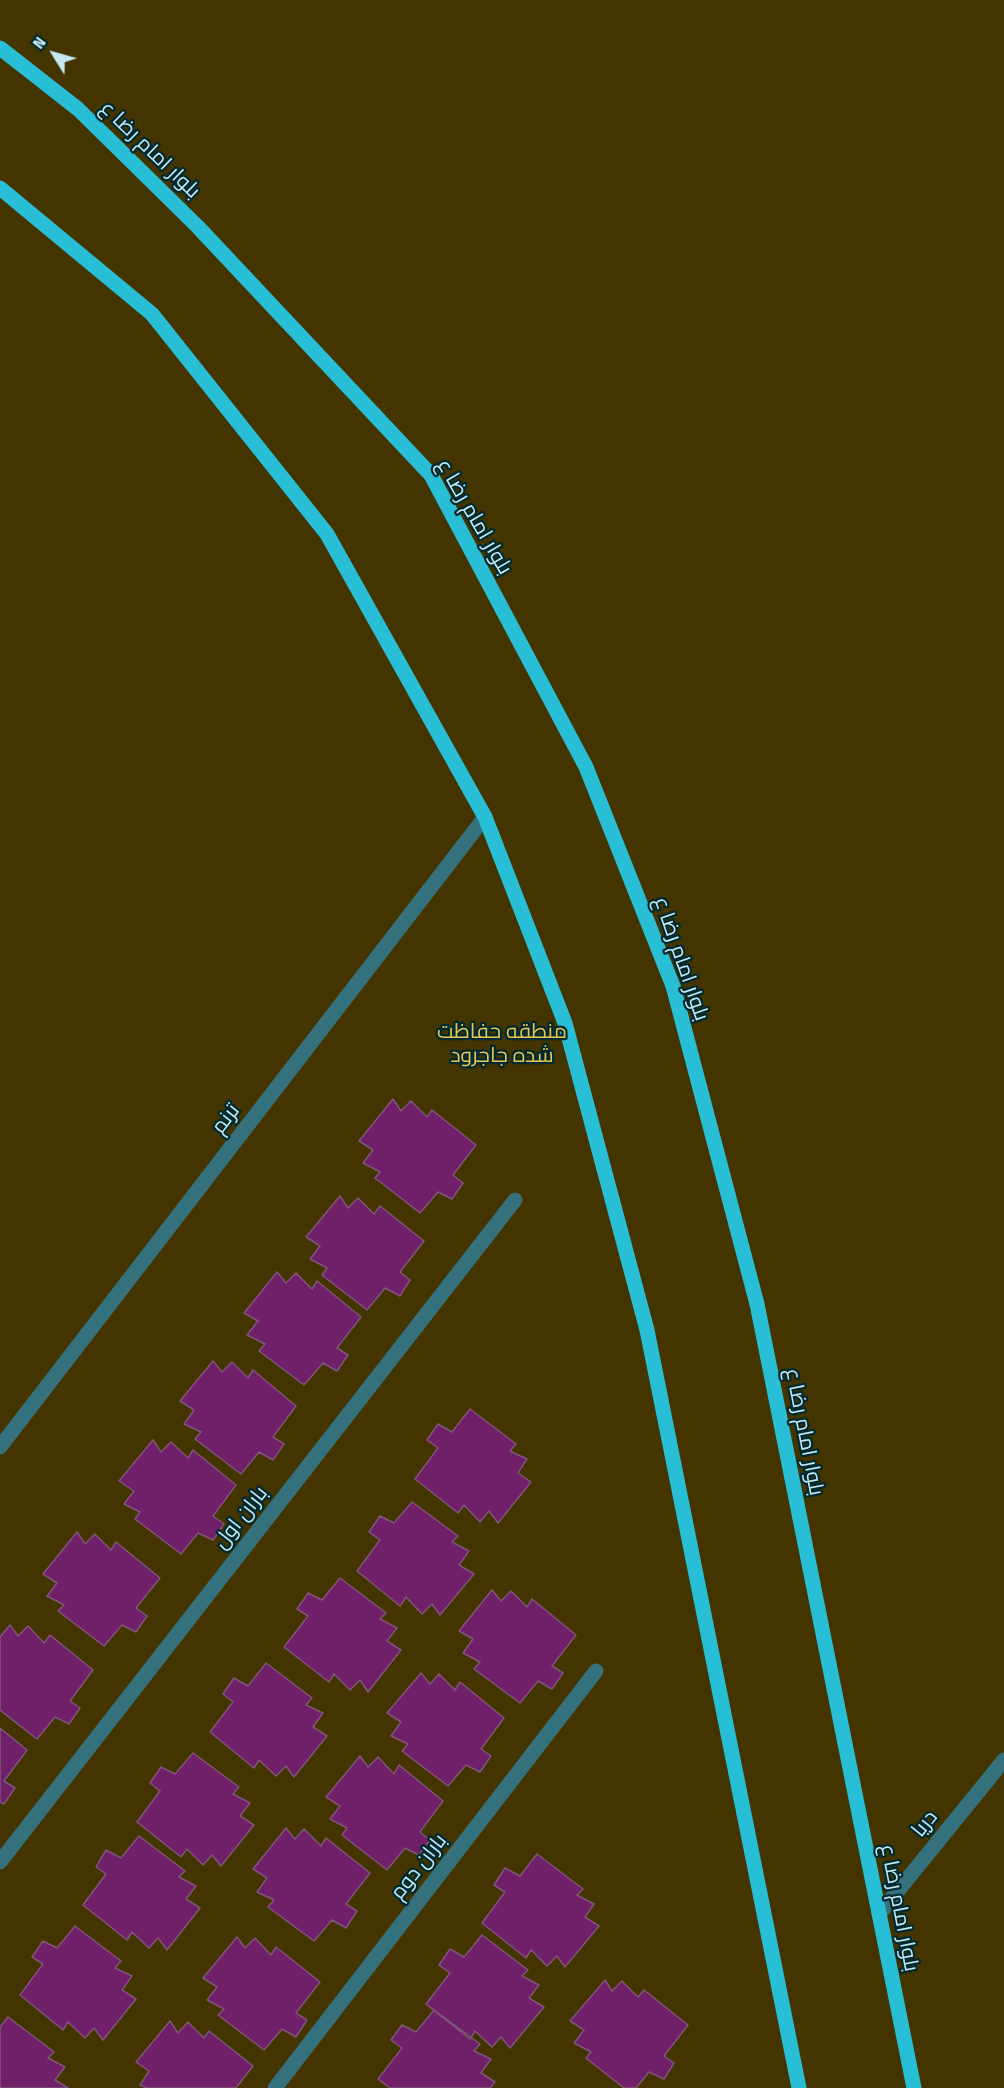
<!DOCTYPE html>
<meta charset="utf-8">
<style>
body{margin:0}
#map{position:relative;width:1004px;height:2088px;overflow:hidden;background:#002a31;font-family:"Fira Sans Condensed",sans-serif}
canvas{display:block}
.north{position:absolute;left:24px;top:24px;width:60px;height:60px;-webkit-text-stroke:4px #002a31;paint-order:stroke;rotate:307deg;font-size:16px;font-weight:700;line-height:24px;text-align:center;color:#c6e9f1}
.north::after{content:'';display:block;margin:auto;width:21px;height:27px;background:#c6e9f1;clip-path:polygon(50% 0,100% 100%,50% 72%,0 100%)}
</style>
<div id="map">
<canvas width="1004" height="2088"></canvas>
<div class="north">N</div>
</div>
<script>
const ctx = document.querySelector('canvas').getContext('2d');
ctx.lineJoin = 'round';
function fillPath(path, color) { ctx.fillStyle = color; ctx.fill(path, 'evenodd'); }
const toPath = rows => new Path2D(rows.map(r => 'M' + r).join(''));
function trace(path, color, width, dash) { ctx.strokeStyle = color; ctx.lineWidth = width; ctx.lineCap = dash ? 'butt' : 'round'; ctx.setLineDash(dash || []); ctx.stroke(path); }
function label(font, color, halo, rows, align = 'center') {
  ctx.font = font + ' "Fira Sans Condensed",Cairo,sans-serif'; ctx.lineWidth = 4.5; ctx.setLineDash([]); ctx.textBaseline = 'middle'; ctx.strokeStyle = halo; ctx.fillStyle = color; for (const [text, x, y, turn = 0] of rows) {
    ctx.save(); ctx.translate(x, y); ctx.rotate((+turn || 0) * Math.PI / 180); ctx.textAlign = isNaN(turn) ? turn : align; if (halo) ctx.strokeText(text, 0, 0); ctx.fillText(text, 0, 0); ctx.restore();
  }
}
const green = toPath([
 [0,0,1004,0,1004,2088,0,2088]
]);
const building = toPath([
 [393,1099,401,1111,411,1101,427,1117,432,1110,476,1145,453,1175,463,1183,452,1199,438,1192,420,1213,375,1178,380,1172,363,1163,373,1150,359,1141,393,1099],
 [340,1196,348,1208,358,1198,374,1214,380,1206,424,1241,400,1272,410,1280,400,1296,385,1288,367,1310,322,1275,327,1268,310,1259,320,1246,306,1237,340,1196],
 [277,1272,286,1283,296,1273,312,1289,317,1281,361,1317,337,1348,348,1355,337,1371,323,1363,304,1385,259,1351,265,1344,247,1335,258,1321,244,1313,277,1272],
 [213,1361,222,1372,232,1362,248,1378,253,1370,296,1406,273,1437,284,1444,273,1460,259,1452,241,1474,195,1439,201,1432,184,1424,194,1410,180,1401,213,1361],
 [470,1409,516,1444,510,1451,527,1459,518,1473,531,1482,498,1523,489,1511,480,1522,464,1505,458,1513,415,1479,438,1448,427,1440,438,1424,452,1432,470,1409],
 [153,1440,161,1452,171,1442,188,1458,193,1450,236,1485,213,1516,224,1524,213,1540,198,1533,181,1554,135,1519,140,1512,124,1504,134,1491,119,1481,153,1440],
 [412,1502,458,1536,452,1542,469,1551,459,1565,474,1574,440,1615,432,1604,422,1614,406,1597,400,1606,357,1571,380,1540,369,1532,380,1516,394,1523,412,1502],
 [77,1532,85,1544,95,1534,111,1550,116,1542,160,1578,136,1608,147,1616,136,1632,122,1625,104,1646,58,1611,64,1605,47,1596,57,1583,43,1574,77,1532],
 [340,1578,386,1613,380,1619,397,1628,387,1641,401,1650,368,1692,360,1680,350,1690,334,1674,329,1682,284,1647,308,1616,297,1609,308,1593,322,1600,340,1578],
 [492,1590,501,1601,511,1591,527,1607,532,1599,576,1635,552,1666,563,1673,552,1689,538,1681,520,1703,474,1669,480,1662,463,1653,473,1639,459,1631,492,1590],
 [10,1625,18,1636,28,1626,44,1643,50,1635,93,1670,70,1701,80,1708,69,1724,55,1717,37,1739,0,1710,0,1637,10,1625],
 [266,1663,312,1698,306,1705,323,1713,313,1727,327,1736,294,1777,286,1766,276,1776,259,1760,254,1768,210,1732,233,1702,223,1694,234,1678,248,1686,266,1663],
 [421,1673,430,1684,439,1674,455,1690,460,1682,504,1718,481,1749,491,1756,480,1772,466,1765,448,1786,402,1751,408,1744,391,1736,401,1722,387,1713,421,1673],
 [0,1728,27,1750,4,1781,15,1788,4,1804,0,1802,0,1728],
 [193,1753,239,1787,233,1794,250,1803,240,1816,254,1825,221,1866,212,1855,203,1865,187,1849,181,1857,137,1822,160,1791,150,1783,161,1767,175,1774,193,1753],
 [360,1756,368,1767,378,1757,394,1774,399,1765,443,1801,420,1832,430,1840,419,1855,405,1848,387,1870,342,1835,347,1828,330,1819,340,1806,326,1797,360,1756],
 [286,1828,295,1839,304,1829,321,1846,326,1838,370,1873,346,1904,357,1911,346,1928,332,1920,314,1941,268,1907,274,1900,257,1892,267,1878,253,1869,286,1828],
 [139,1836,185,1871,179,1877,196,1886,186,1899,200,1908,167,1950,158,1938,149,1948,132,1932,127,1940,83,1905,106,1874,96,1867,106,1850,121,1858,139,1836],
 [537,1854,583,1889,577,1895,594,1904,585,1917,599,1926,565,1967,557,1956,547,1966,531,1950,526,1958,482,1923,505,1892,494,1885,505,1868,520,1876,537,1854],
 [75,1926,121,1961,115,1968,132,1976,122,1990,136,1999,103,2040,94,2028,85,2038,68,2022,63,2030,20,1995,43,1964,32,1957,43,1941,57,1948,75,1926],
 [482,1935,528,1970,522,1976,539,1985,529,1998,544,2007,510,2048,501,2037,492,2047,475,2031,470,2039,426,2004,450,1973,439,1965,450,1949,464,1957,482,1935],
 [237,1937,245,1948,255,1938,271,1955,276,1947,320,1982,296,2013,307,2020,296,2037,282,2029,264,2050,218,2015,224,2009,207,2000,217,1987,203,1978,237,1937],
 [605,1980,612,1991,622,1981,638,1997,644,1990,688,2025,664,2056,674,2063,664,2079,649,2072,636,2088,624,2088,586,2058,591,2052,574,2043,584,2030,570,2021,605,1980],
 [434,2010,480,2044,474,2051,491,2059,481,2073,495,2082,490,2088,390,2088,378,2079,402,2048,391,2040,402,2025,416,2032,434,2010],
 [8,2017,54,2052,48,2058,65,2067,55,2080,68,2088,0,2088,0,2027,8,2017],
 [170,2021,178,2033,188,2022,204,2038,209,2031,253,2066,236,2088,147,2088,140,2085,149,2071,136,2062,170,2021]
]);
const minor = toPath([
 [0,1447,485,817],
 [0,1862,515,1200],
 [879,1914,1004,1760],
 [275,2088,596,1671]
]);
const major = toPath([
 [0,48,78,109,198,227,431,475,586,767,673,986,757,1304,914,2088],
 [0,188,152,314,327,534,485,817,565,1023,647,1330,799,2088]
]);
const streetNames = [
 ["بلوار امام رضا ع",150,150,44],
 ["بلوار امام رضا ع",474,517,60],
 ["بلوار امام رضا ع",681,959,71],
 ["ترنم",226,1119,-52],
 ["بلوار امام رضا ع",804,1432,79],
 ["باران اول",241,1518,-52],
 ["دریا",925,1824,-51],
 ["باران دوم",419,1867,-52],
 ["بلوار امام رضا ع",899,1908,79]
];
const parkNames = [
 ["منطقه حفاظت",502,1032],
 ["شده جاجرود",502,1056]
];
fillPath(green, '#433400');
fillPath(building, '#702069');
trace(building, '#7f5579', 1.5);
trace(minor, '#35717c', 15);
trace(major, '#27bed6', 15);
label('21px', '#c6e9f1', '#002a31', streetNames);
label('21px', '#e9c551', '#002a31', parkNames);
</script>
